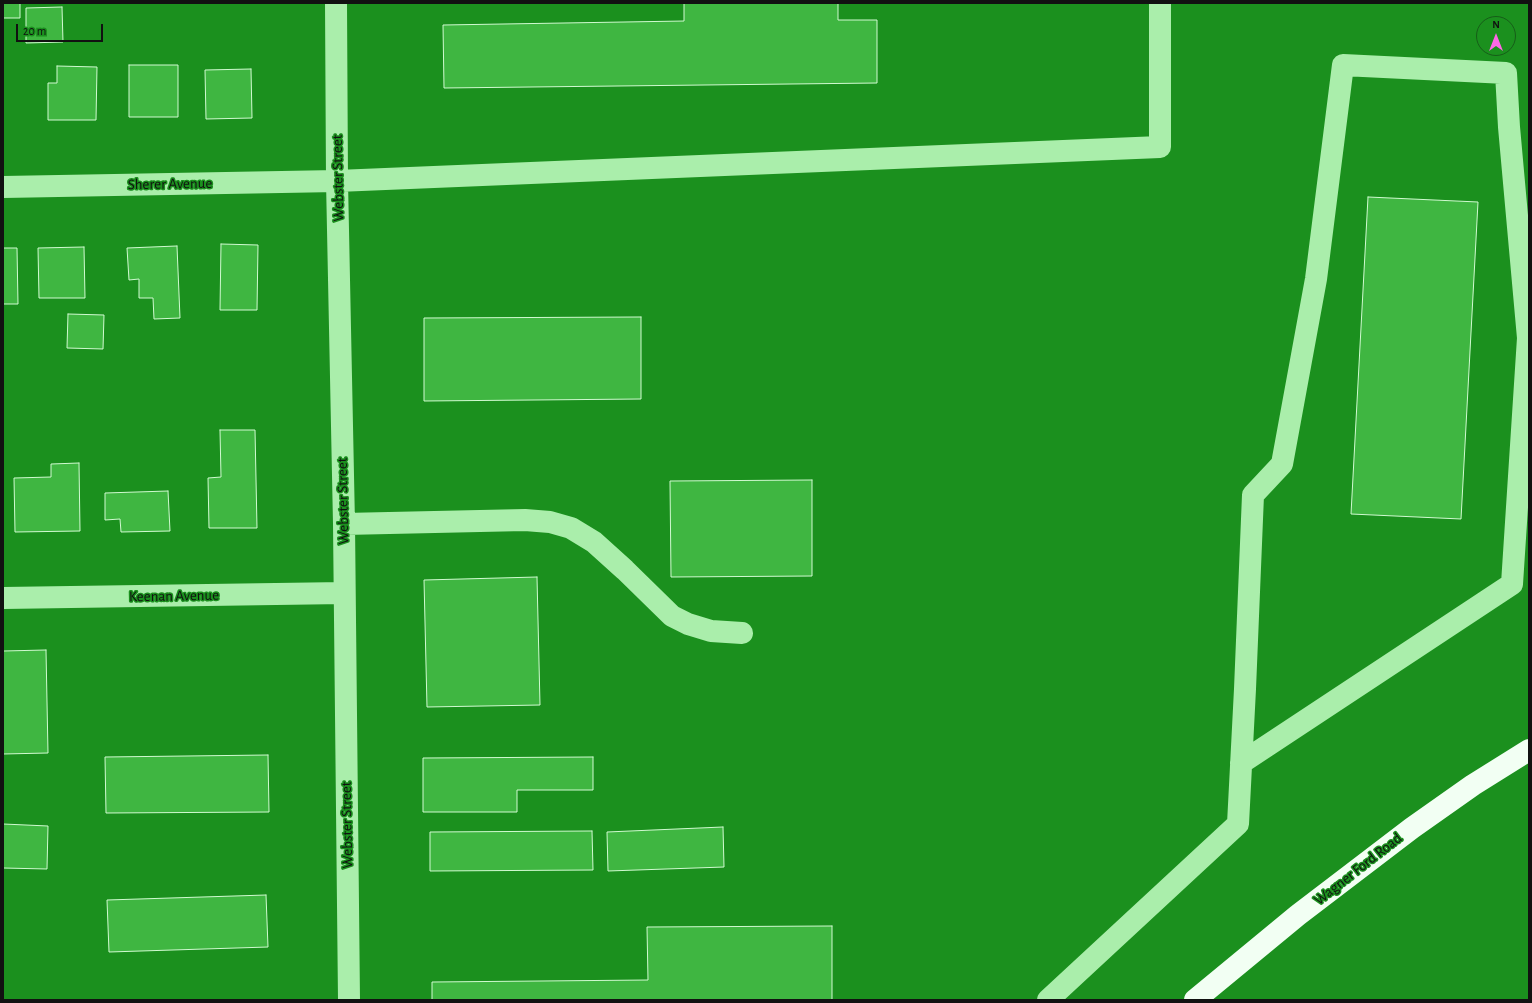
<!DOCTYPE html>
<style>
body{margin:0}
#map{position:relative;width:1532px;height:1003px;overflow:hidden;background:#1b901e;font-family:"Alegreya Sans",sans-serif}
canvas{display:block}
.frame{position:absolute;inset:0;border:4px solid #111;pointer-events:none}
.north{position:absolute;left:1476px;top:16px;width:40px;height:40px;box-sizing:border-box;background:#1b901e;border:1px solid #175d19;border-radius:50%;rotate:0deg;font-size:11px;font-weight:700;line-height:16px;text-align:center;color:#111}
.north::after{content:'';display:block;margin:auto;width:14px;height:18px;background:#ff68e5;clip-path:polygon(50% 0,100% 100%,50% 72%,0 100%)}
.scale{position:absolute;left:16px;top:24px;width:87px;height:18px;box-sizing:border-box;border:2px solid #111;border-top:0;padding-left:5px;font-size:12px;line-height:14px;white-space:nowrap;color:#111;-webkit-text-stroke:3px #1b901e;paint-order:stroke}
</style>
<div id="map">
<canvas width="1532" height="1003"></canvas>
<div class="frame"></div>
<div class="north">N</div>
<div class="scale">20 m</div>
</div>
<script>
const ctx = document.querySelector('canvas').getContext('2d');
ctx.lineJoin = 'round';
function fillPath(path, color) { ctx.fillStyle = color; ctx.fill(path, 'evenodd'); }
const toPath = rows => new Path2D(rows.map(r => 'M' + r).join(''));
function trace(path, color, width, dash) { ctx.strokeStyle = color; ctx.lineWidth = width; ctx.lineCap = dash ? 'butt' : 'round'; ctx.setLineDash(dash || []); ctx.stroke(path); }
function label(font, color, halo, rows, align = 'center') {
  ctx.font = font + ' "Alegreya Sans",sans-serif'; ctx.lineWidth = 3; ctx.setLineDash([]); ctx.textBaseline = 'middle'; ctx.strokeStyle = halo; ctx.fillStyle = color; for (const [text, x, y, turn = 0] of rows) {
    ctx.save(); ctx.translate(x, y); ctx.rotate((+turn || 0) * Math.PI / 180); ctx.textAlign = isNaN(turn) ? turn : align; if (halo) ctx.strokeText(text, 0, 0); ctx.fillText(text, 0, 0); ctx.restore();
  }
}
const building = toPath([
 [3,3,20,3,20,18,3,18,3,3],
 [684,3,838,3,838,20,877,20,877,83,444,88,443,25,684,21,684,3],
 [62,7,63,42,26,43,26,8,62,7],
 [129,65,178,65,178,117,129,117,129,65],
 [57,66,97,67,96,120,48,120,48,83,57,83,57,66],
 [251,69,252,118,206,119,205,70,251,69],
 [1368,197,1478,202,1461,519,1351,514,1368,197],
 [221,244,258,245,257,310,220,310,221,244],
 [177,246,180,318,154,319,153,298,139,298,139,279,129,280,127,248,177,246],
 [84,247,85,298,39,298,38,248,84,247],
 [3,248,17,248,18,304,3,304,3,248],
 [68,314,104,315,103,349,67,348,68,314],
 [641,317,641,399,424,401,424,318,641,317],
 [220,430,255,430,257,528,209,528,208,478,221,477,220,430],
 [79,463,80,531,15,532,14,478,51,477,51,464,79,463],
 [812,480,812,576,671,577,670,481,812,480],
 [168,491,170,531,121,532,120,519,105,520,105,493,168,491],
 [537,577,540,705,427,707,424,580,537,577],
 [46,650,48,753,3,754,3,651,46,650],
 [268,755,269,812,106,813,105,757,268,755],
 [593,757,593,790,517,790,517,812,423,812,423,758,593,757],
 [3,824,48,826,47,869,3,868,3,824],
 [723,827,724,867,608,871,607,832,723,827],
 [592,831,593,870,430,871,430,832,592,831],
 [266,895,268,947,109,952,107,900,266,895],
 [832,926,832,1000,432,1000,432,982,648,980,647,927,832,926]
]);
const minor = toPath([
 [336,3,337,181,344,524,349,1000],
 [3,187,337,181,1160,147,1160,3],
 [344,524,525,520,550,522,571,528,594,542,625,570,672,616,688,624,711,631,742,633],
 [3,598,344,593],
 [1048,1000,1238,824,1245,689,1253,495,1282,464,1316,279,1343,65,1506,73,1509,127,1528,338,1512,584,1241,763]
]);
const major = toPath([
 [1195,1000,1298,915,1412,828,1473,785,1529,750]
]);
const streetNames = [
 ["Webster Street",338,178,-91],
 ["Sherer Avenue",170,184,-1],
 ["Webster Street",343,501,-91],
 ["Keenan Avenue",174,596,-1],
 ["Webster Street",347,825,-91],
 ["Wagner Ford Road",1358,869,-38]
];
fillPath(building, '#3fb641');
trace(building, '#d1fad1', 1);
trace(minor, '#aaeeab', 22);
trace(major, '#f2fff3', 22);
label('15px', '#111', '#1b901e', streetNames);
</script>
